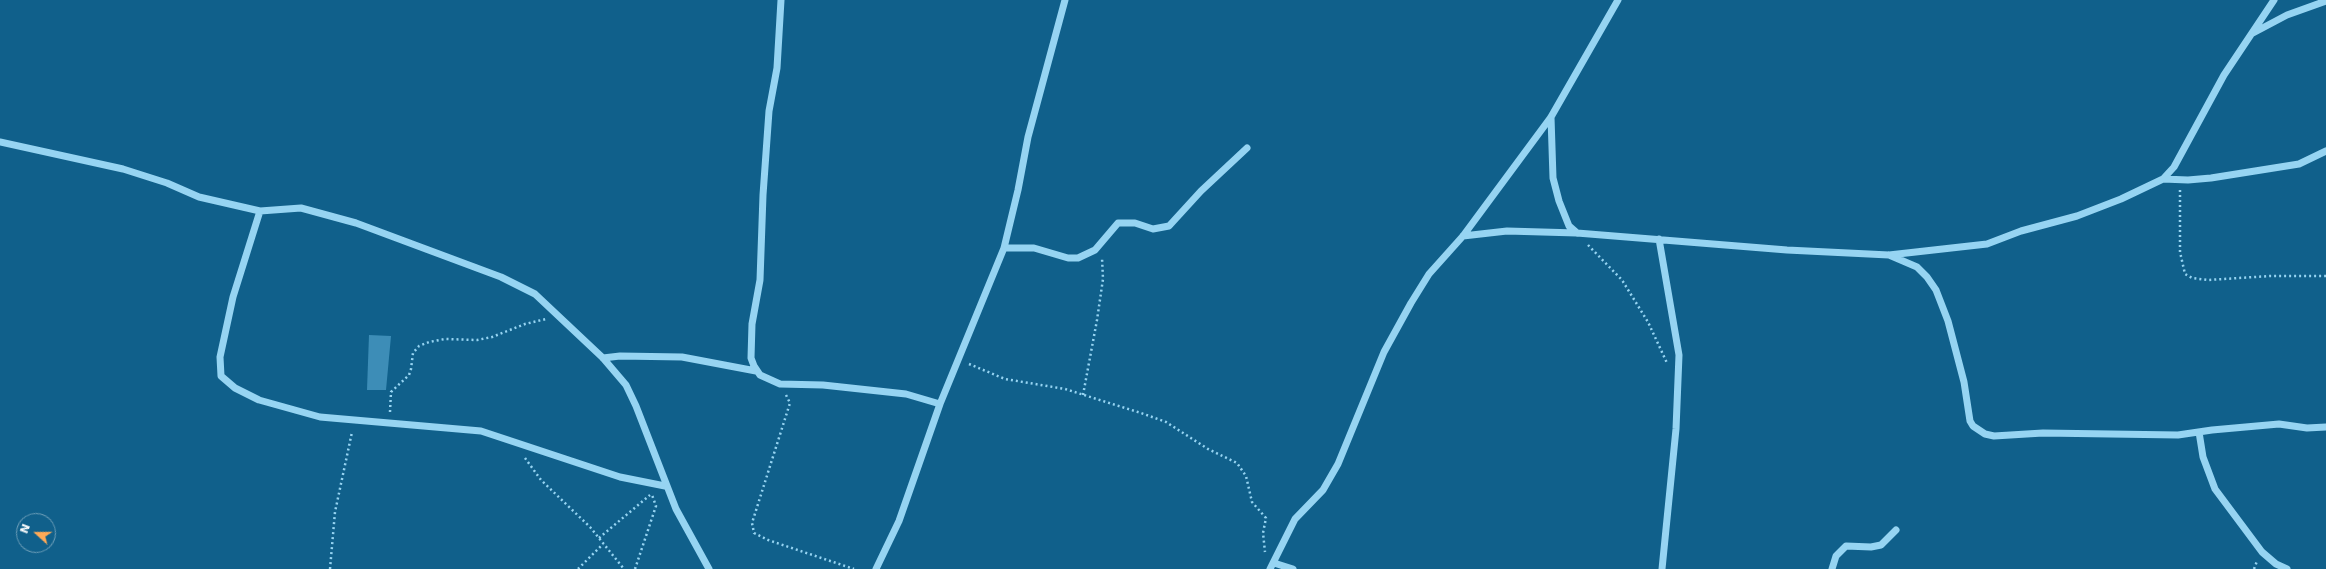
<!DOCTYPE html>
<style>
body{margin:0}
#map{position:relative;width:2326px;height:569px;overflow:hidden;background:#10608b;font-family:"DejaVu Sans",sans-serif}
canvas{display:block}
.north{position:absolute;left:16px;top:513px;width:40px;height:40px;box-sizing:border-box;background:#10608b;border:1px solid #70a0b9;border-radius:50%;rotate:291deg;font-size:11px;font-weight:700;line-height:16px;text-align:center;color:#fff}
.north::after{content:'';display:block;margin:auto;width:14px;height:18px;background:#ffaa57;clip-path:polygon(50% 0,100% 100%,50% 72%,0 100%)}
</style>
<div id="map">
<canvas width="2326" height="569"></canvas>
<div class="north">N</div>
</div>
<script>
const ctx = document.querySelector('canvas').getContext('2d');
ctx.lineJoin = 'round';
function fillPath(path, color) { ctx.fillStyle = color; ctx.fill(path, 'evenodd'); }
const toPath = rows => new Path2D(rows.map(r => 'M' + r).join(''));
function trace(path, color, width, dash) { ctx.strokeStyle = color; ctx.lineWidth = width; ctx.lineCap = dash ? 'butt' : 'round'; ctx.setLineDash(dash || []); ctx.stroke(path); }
const building = toPath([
 [369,335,391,336,386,390,367,390]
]);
const path = toPath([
 [2180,190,2180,252,2185,274,2192,278,2208,280,2270,276,2326,276],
 [1588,245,1622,280,1648,322,1667,363],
 [969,364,1005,379,1065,389,1141,413,1166,422,1208,449,1237,463,1246,476,1252,502,1266,518,1263,533,1265,552],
 [786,395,790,403,752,523,754,533,768,540,854,569],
 [1083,395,1097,320,1103,279,1102,258],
 [390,412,391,392,409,375,411,369,413,353,419,346,429,342,445,339,477,340,492,337,525,324,546,319],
 [525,458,541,480,590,527,624,569],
 [599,538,650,495],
 [330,569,335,512,352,432],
 [578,569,603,544],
 [635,569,656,506,652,495],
 [2254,569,2257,561]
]);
const minor = toPath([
 [781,0,777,68,769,111,763,195,760,280,752,324,751,358,754,366,760,375,780,384,823,385,906,394,940,404],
 [2253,33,2287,15,2326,1],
 [1551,117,1553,178,1559,201,1569,226,1577,233],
 [0,142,123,169,167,183,199,197,260,211,233,297,220,357,221,376,235,388,259,400,320,417,481,431,620,477,665,486],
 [2163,179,2188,180,2211,178,2299,164,2326,151],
 [260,211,301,208,356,223,501,277,535,294,603,358,626,385,636,406,676,509,709,569],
 [1463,236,1507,231,1577,233,1787,250,1889,255,1987,244,2021,231,2077,216,2121,199,2163,179,2174,167,2224,75,2274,0],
 [1659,239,1679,355,1676,429,1662,569],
 [1004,248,1034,248,1068,258,1078,258,1095,250,1118,223,1135,223,1153,229,1169,226,1201,191,1247,148],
 [1889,255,1917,267,1927,277,1936,290,1948,321,1964,382,1970,421,1973,426,1985,434,1994,436,2043,433,2178,435,2212,430,2279,424,2307,428,2326,427],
 [603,358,620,356,682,357,756,371],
 [2199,432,2203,457,2215,489,2262,552,2276,564,2287,569],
 [1274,563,1293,569],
 [876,569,899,521,940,404,1004,248,1018,190,1028,137,1065,0],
 [1270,569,1295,519,1323,490,1338,464,1384,352,1411,303,1429,274,1463,236,1551,117,1618,0],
 [1832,569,1836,556,1846,546,1871,547,1881,545,1896,530]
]);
fillPath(building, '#3d8db7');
trace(path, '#96d4f2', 2.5, [2, 3]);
trace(minor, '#96d4f2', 7);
</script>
